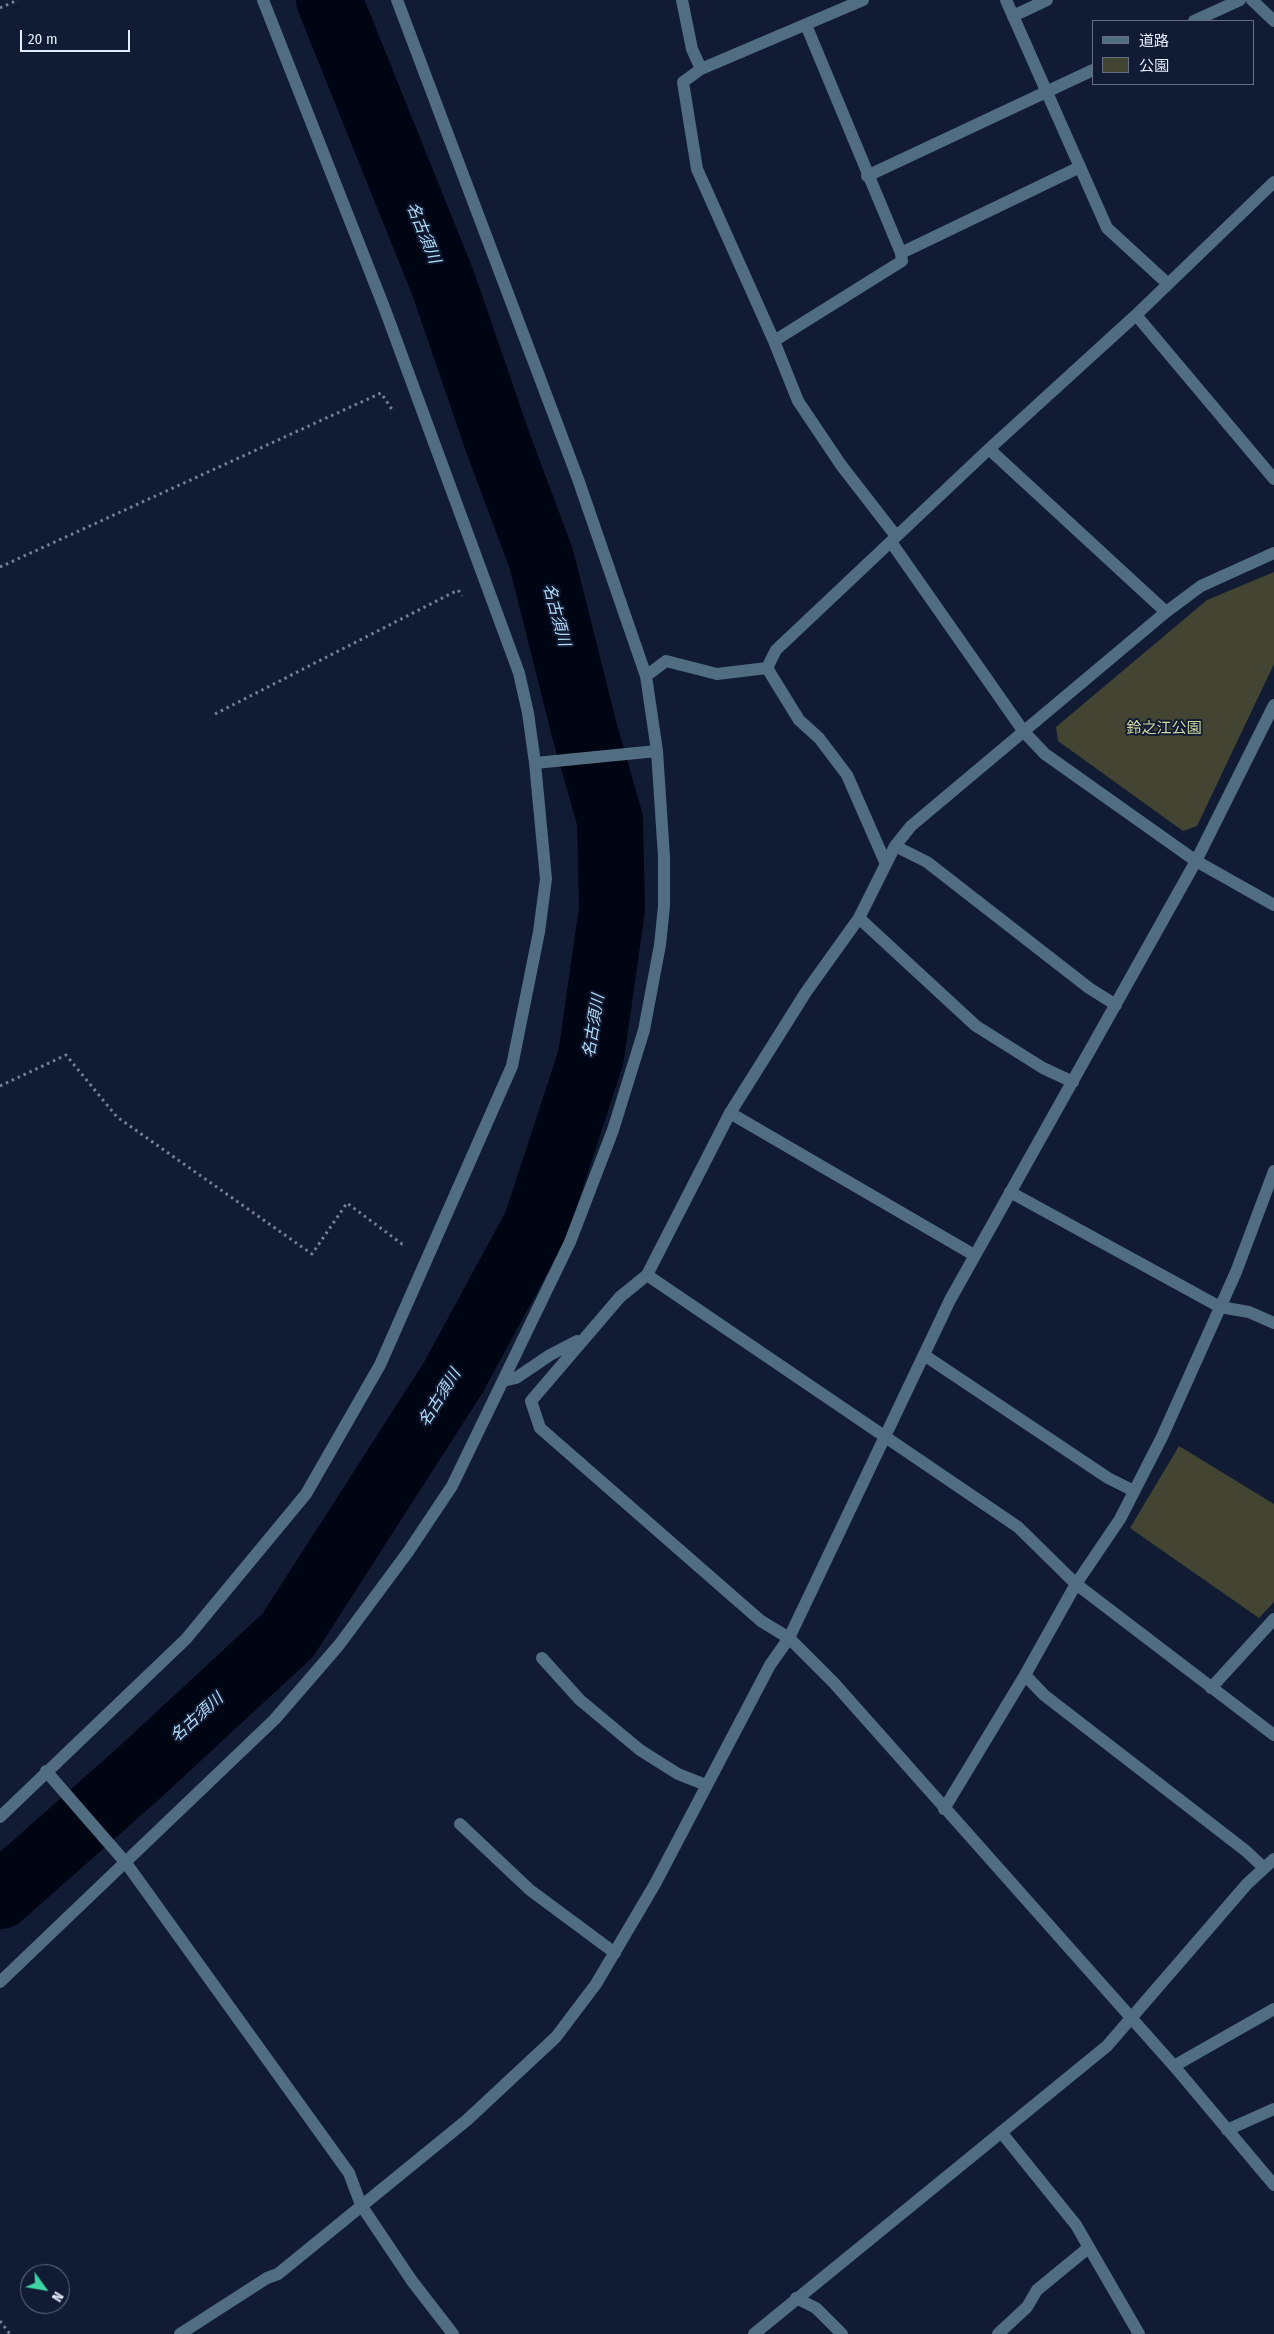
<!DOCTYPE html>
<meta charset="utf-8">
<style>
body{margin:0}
#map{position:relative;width:1274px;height:2334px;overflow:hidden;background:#111c34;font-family:"Fira Sans Condensed","Noto Sans JP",sans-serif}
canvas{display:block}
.legend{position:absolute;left:1092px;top:20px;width:162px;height:65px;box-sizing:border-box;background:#111c34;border:1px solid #656f84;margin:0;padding:6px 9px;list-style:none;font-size:15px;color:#e3ecfc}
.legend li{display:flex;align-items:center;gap:10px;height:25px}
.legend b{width:25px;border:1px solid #656f84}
.north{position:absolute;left:20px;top:2264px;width:50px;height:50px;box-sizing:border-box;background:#111c34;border:1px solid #656f84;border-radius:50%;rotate:122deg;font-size:14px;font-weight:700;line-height:20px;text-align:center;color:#e3ecfc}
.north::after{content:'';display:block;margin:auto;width:18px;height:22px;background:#3ed4a3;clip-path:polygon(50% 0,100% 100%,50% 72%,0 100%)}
.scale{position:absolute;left:20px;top:30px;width:110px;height:22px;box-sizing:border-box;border:2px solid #e3ecfc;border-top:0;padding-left:6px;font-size:15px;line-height:18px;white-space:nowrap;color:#e3ecfc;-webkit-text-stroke:4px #111c34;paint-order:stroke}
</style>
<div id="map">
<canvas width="1274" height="2334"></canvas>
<ul class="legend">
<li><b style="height:6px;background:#506d81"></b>道路</li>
<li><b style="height:14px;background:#434532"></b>公園</li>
</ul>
<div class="north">N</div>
<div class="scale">20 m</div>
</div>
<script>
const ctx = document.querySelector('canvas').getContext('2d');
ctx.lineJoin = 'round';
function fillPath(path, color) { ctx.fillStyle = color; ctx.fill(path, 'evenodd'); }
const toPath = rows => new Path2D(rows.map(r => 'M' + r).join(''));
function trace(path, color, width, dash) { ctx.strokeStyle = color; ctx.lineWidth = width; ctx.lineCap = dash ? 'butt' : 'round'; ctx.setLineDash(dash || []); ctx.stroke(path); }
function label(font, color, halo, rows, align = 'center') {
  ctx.font = font + ' "Fira Sans Condensed","Noto Sans JP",sans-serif'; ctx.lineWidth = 4; ctx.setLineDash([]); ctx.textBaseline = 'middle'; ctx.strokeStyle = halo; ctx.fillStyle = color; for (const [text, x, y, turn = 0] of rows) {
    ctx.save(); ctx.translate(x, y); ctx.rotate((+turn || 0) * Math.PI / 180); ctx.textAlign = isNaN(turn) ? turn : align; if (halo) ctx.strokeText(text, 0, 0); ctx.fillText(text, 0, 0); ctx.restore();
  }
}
const green = toPath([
 [1274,572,1274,664,1197,826,1183,831,1058,741,1056,727,1207,600],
 [1179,1446,1274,1504,1274,1602,1259,1618,1130,1528]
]);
const river = toPath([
 [0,1896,139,1773,288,1635,453,1378,536,1225,591,1057,612,909,610,820,584,729,541,558,498,443,443,283,329,0]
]);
const path = toPath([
 [0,8,18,0],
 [0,567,381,393,393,411],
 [215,714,458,590,462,596],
 [0,1086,66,1055,117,1117,312,1254,347,1203,402,1244,406,1245],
 [0,2321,10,2334]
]);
const service = toPath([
 [1013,16,1047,0],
 [1194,21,1240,0],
 [867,176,1093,70],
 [901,253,1080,167],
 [730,1113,974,1255],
 [542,1658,580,1700,640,1750,678,1774,706,1785],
 [460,1824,530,1890,615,1953],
 [126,1863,349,2173,361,2205,412,2281,453,2334]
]);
const minor = toPath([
 [682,0,692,49,701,69,683,82,697,169,774,341,798,401,841,465,896,536],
 [1006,0,1107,228,1167,283],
 [1252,0,1274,21],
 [701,69,863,0],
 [1136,315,1274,479],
 [774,341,902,261,901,253,806,25],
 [989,449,1166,612],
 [891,542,1024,732,1045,754,1196,861,1274,905],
 [1274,553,1201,586,1166,612,911,826,895,846,859,918,806,992,730,1113,647,1275,620,1297,531,1401,540,1428,761,1621,789,1638,834,1683,1174,2066,1274,2185],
 [646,676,666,661,717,674,767,668],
 [535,763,657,751],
 [895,846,927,862,1089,988,1116,1005],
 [886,864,847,775,819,738,799,720,767,668,776,650,989,449,1136,315,1274,182],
 [859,918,976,1026,1043,1068,1073,1082],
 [1010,1192,1220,1307,1249,1312,1274,1323],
 [647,1275,1018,1527,1076,1584,1274,1735],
 [924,1355,1108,1478,1134,1491],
 [503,1381,516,1378,550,1355,577,1341],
 [1025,1675,1044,1695,1246,1851,1263,1867],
 [1211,1688,1274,1619],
 [46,1771,126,1863],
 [944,1809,1025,1675,1076,1584,1120,1519,1162,1437,1236,1272,1274,1171],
 [0,1817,186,1639,306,1494,380,1365,512,1066,539,932,546,879,535,763,528,713,519,673,384,307,263,0],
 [0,1982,275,1719,339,1645,408,1552,452,1486,570,1242,613,1130,644,1030,660,945,664,906,664,857,657,751,646,676,578,479,397,0],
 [1174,2066,1274,2009],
 [1227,2130,1274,2109],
 [1001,2132,1076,2225,1139,2334],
 [796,2298,816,2308,842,2334],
 [180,2334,267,2278,278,2274,467,2120,556,2037,596,1984,655,1884,770,1665,789,1638,950,1300,1196,861,1274,705],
 [754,2334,1107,2046,1247,1884,1274,1859],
 [998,2334,1027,2307,1037,2290,1087,2249]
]);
const parkNames = [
 ["鈴之江公園",1164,729]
];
const waterNames = [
 ["名古須川",423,233,68],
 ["名古須川",556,615,75],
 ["名古須川",594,1026,-81],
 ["名古須川",440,1398,-58],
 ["名古須川",197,1718,-42]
];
fillPath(green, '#434532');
trace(river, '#000513', 66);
trace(path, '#778195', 3, [2.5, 4]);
trace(service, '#506d81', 12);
trace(minor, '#506d81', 12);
label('15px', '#d2d79f', '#111c34', parkNames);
label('italic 16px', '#b3dcf9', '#111c34', waterNames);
</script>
